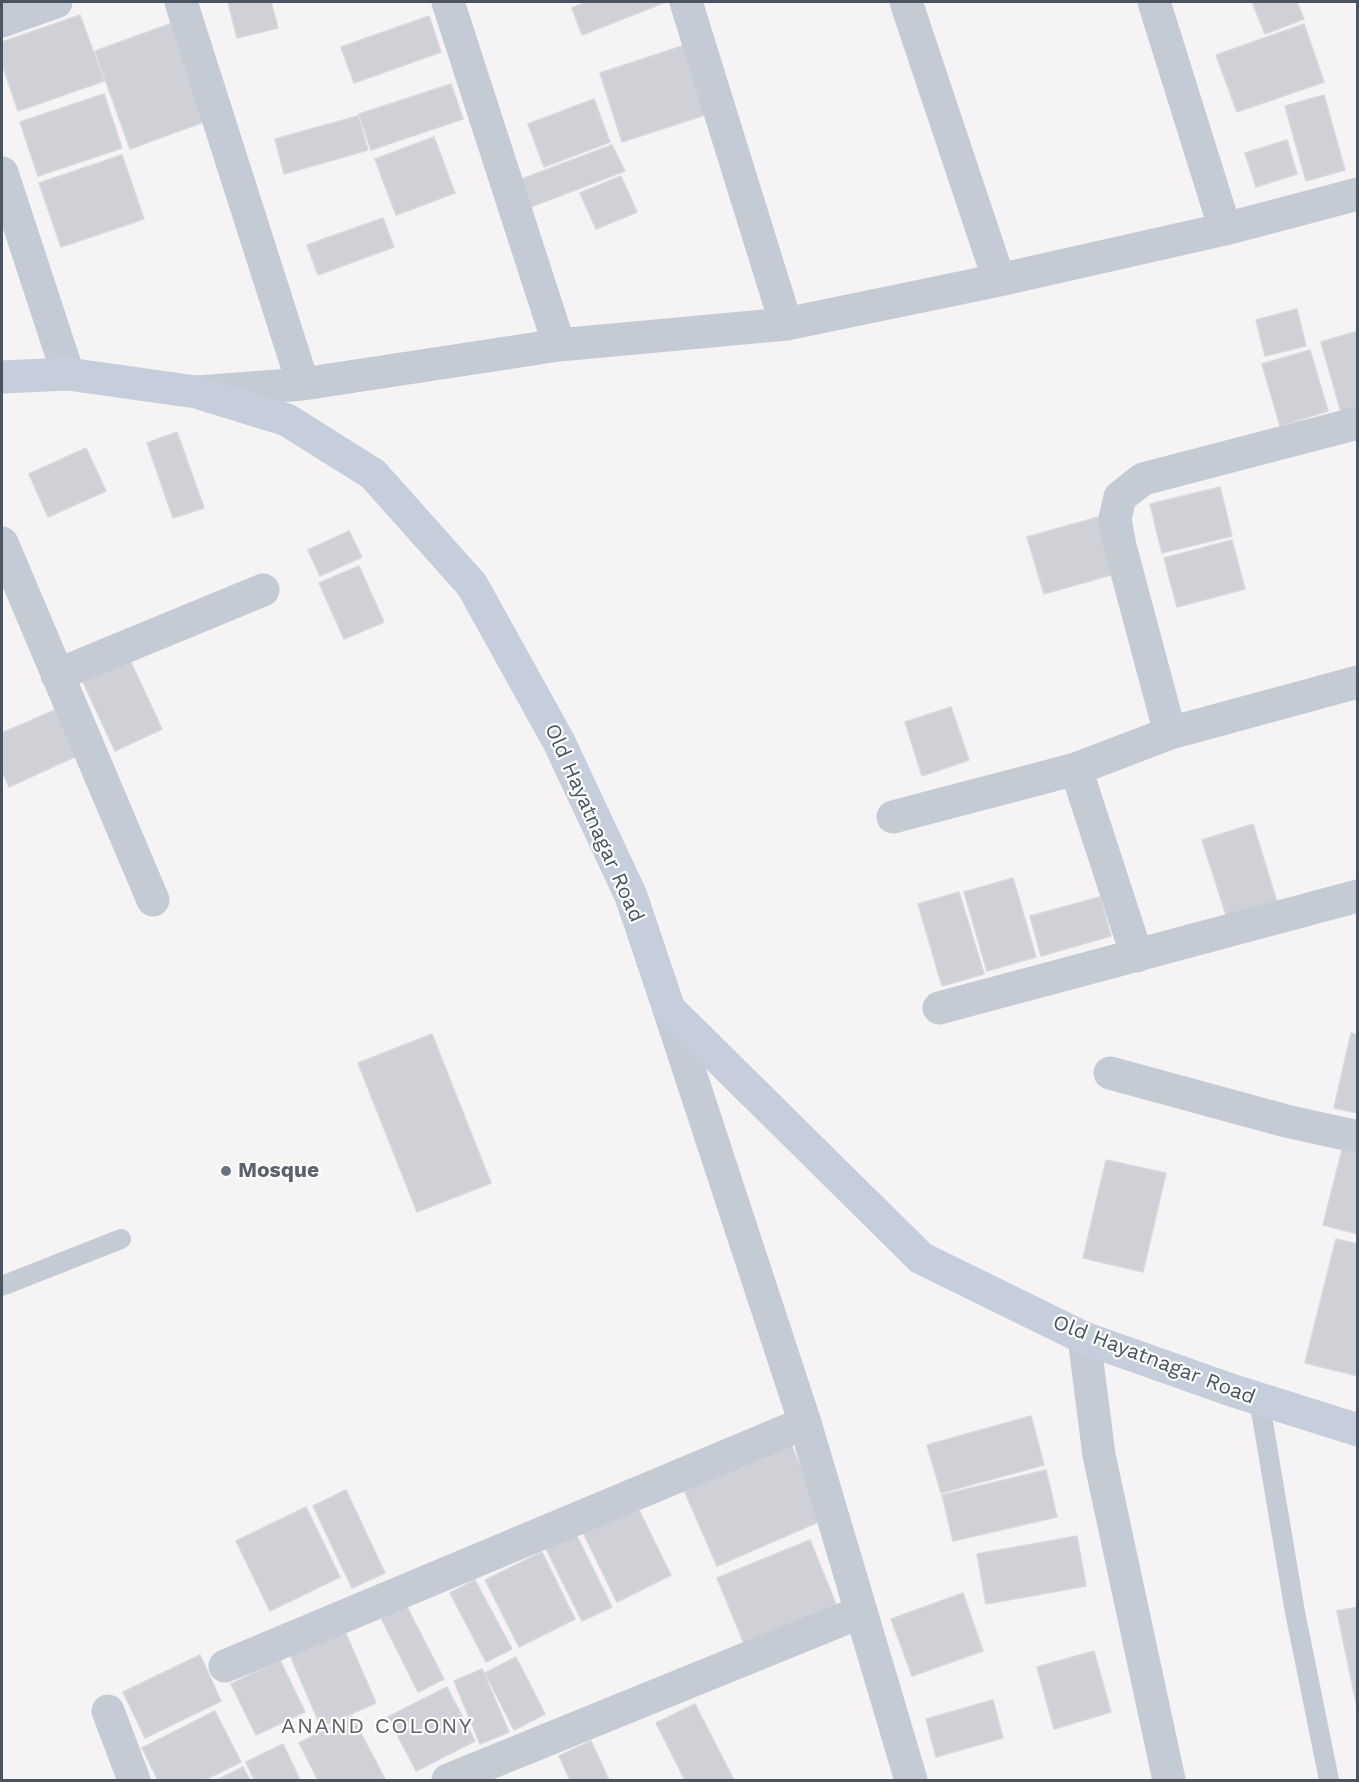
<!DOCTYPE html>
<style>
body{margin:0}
#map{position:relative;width:1359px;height:1782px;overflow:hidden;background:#f5f3f3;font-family:"Work Sans",sans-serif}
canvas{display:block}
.frame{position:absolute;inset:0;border:3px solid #4a5460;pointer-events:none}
</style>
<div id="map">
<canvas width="1359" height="1782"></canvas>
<div class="frame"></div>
</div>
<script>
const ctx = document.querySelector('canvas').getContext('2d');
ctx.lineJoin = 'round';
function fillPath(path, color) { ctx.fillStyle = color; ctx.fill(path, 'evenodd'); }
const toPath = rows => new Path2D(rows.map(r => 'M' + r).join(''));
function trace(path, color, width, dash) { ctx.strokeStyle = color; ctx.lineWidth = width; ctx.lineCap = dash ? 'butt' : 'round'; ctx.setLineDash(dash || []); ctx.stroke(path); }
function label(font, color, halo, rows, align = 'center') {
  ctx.font = font + ' "Work Sans",sans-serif'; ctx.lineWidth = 4.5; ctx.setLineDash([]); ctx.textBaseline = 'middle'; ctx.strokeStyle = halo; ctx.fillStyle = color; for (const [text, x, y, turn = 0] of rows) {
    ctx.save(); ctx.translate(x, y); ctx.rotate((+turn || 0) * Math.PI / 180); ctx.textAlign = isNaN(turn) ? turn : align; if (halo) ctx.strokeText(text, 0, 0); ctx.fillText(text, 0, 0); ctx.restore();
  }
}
const building = toPath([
 [228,2,271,2,278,28,237,38,228,2],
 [587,2,666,2,582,35,572,8,587,2],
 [1252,2,1297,2,1304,19,1265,34,1252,2],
 [80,15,104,81,18,111,2,64,2,42,80,15],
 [429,16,441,52,354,83,341,47,429,16],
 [181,20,217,117,130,149,95,51,181,20],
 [1304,24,1324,82,1237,112,1216,55,1304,24],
 [685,45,708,114,622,142,600,73,685,45],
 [451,84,463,119,371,150,359,114,451,84],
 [104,94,122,148,38,176,20,122,104,94],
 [1324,95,1345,170,1306,181,1285,106,1324,95],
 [594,99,610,142,544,167,528,124,594,99],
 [358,116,368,150,284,174,275,139,358,116],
 [434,137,455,193,396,215,375,159,434,137],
 [1287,140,1297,174,1256,187,1245,153,1287,140],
 [612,145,625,171,528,208,519,180,612,145],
 [122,155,144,219,61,247,39,183,122,155],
 [621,176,637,212,596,229,580,193,621,176],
 [383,218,394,247,318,275,307,245,383,218],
 [1297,309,1306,346,1265,356,1256,320,1297,309],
 [1358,331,1358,407,1341,412,1321,342,1358,331],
 [1310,350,1328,411,1280,426,1262,364,1310,350],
 [177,432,204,508,173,518,147,443,177,432],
 [86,448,106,491,48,517,29,474,86,448],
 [1220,487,1232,536,1162,553,1150,504,1220,487],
 [1109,514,1125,571,1044,594,1027,537,1109,514],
 [349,531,362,557,320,576,308,550,349,531],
 [1232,540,1245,589,1177,607,1164,558,1232,540],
 [359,566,384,622,344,639,319,583,359,566],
 [129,658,162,729,115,751,82,680,129,658],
 [62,707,83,753,9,787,2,771,2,733,62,707],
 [951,707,969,760,922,776,905,722,951,707],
 [1253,824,1277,902,1227,918,1202,840,1253,824],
 [1013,878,1036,957,987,971,964,892,1013,878],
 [959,892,984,974,942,986,918,904,959,892],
 [1100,897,1111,936,1041,956,1030,916,1100,897],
 [1351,1033,1358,1035,1358,1113,1334,1108,1351,1033],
 [432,1034,491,1183,417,1212,358,1063,432,1034],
 [1342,1150,1358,1154,1358,1234,1323,1225,1342,1150],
 [1106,1160,1166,1173,1143,1272,1083,1258,1106,1160],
 [1336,1239,1358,1244,1358,1376,1305,1363,1336,1239],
 [1031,1416,1044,1465,941,1493,927,1445,1031,1416],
 [790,1442,823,1520,717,1566,683,1488,790,1442],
 [1046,1470,1057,1517,953,1541,942,1495,1046,1470],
 [346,1490,385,1573,352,1588,313,1506,346,1490],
 [637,1506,671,1575,617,1602,583,1533,637,1506],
 [306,1507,340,1577,270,1611,236,1541,306,1507],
 [576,1534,612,1607,582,1621,546,1549,576,1534],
 [1077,1536,1086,1586,986,1604,977,1554,1077,1536],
 [810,1540,838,1609,745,1646,717,1578,810,1540],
 [542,1552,575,1619,519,1647,485,1580,542,1552],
 [475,1580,512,1649,486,1662,450,1593,475,1580],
 [963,1593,983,1651,912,1676,891,1619,963,1593],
 [404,1601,444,1679,418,1692,379,1614,404,1601],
 [1358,1607,1358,1712,1337,1611,1358,1607],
 [344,1629,376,1703,321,1727,289,1653,344,1629],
 [1094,1651,1111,1712,1054,1729,1037,1667,1094,1651],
 [200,1655,221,1701,145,1738,123,1692,200,1655],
 [516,1657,545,1714,514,1730,485,1673,516,1657],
 [280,1660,305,1712,256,1735,231,1684,280,1660],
 [482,1669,509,1732,480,1744,454,1681,482,1669],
 [447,1687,475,1741,416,1771,388,1717,447,1687],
 [993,1700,1003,1738,936,1757,926,1719,993,1700],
 [695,1704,734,1780,685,1780,656,1723,695,1704],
 [215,1711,241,1762,205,1780,158,1780,142,1748,215,1711],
 [352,1716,385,1779,381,1780,318,1780,299,1743,352,1716],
 [591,1741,609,1780,570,1780,559,1756,591,1741],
 [283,1744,300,1780,254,1780,246,1762,283,1744],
 [243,1767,250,1780,217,1780,243,1767]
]);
const lane = toPath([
 [2,1286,121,1239],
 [1259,1399,1295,1612,1329,1780]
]);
const street = toPath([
 [181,2,303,384],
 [448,2,559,345],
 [686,2,786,324],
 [906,2,999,280],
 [1154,2,1225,229],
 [2,21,56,2],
 [2,173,68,374],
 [198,392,303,384,559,345,786,324,999,280,1225,229,1358,194],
 [2,543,153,900],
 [57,675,263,590],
 [1170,733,1120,546,1115,519,1120,497,1143,479,1358,423],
 [893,817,1076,769],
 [1137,956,1076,769,1170,733,1358,682],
 [939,1008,1358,896],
 [669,1009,805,1423,911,1780],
 [1110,1073,1286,1121,1358,1137],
 [1084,1338,1099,1455,1169,1780],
 [225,1666,805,1423],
 [108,1711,134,1780],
 [448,1780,861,1612]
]);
const secondary = toPath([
 [2,377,68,374,196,392,287,420,373,474,472,585,559,742,631,896,669,1009,921,1258,1084,1338,1231,1390,1358,1430]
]);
const markers = [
 [226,1171,6,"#6b7280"]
];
const streetNames = [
 ["Old Hayatnagar Road",594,823,66],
 ["Old Hayatnagar Road",1154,1360,21]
];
const worshipNames = [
 ["Mosque",238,1171]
];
const neighbourhoodNames = [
 ["ANAND COLONY",377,1727]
];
fillPath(building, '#cfd1d7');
trace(building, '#d7d8de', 1.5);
trace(lane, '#c4cbd4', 20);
trace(street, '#c4cbd4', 33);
trace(secondary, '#c6cedb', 33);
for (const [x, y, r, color] of markers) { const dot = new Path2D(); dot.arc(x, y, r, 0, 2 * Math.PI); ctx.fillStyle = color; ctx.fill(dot); trace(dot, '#fff', 2); }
label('21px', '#4a5460', '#fff', streetNames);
label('bold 21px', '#5b616d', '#fff', worshipNames, 'left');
ctx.letterSpacing = '1.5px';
label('22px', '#5f6268', '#fff', neighbourhoodNames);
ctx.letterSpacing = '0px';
</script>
